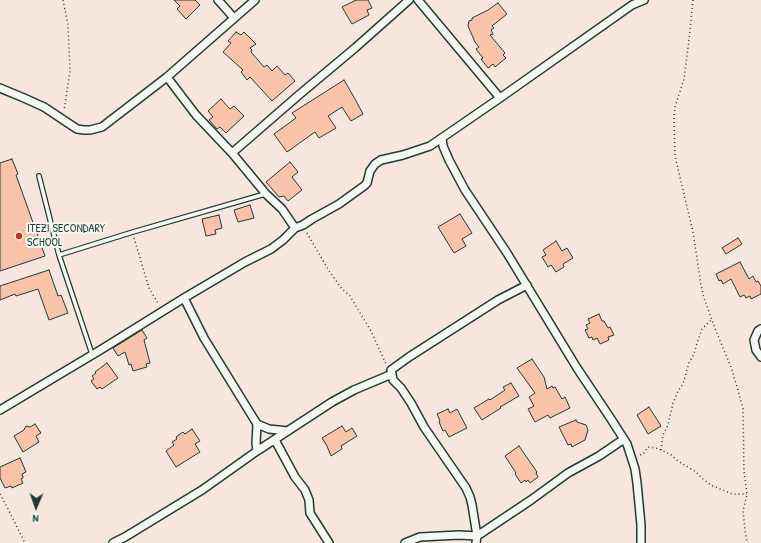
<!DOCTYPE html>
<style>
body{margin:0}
#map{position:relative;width:761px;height:543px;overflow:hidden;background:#f7e6dd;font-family:"Patrick Hand",sans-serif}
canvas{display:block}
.north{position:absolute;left:16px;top:487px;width:40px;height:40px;-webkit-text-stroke:3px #f6f6f2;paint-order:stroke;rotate:182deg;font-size:11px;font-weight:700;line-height:16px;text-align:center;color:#1f3d34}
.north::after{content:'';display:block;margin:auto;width:14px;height:18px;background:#1f3d34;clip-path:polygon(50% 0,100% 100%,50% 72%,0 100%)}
</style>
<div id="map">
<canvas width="761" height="543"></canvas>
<div class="north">N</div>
</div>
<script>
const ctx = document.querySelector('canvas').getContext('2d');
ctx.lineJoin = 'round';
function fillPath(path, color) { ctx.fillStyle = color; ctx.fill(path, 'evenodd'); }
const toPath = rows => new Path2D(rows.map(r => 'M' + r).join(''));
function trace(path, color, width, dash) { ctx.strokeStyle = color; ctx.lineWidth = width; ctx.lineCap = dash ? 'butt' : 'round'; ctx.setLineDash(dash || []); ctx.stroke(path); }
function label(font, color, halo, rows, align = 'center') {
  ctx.font = font + ' "Patrick Hand",sans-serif'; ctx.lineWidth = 4; ctx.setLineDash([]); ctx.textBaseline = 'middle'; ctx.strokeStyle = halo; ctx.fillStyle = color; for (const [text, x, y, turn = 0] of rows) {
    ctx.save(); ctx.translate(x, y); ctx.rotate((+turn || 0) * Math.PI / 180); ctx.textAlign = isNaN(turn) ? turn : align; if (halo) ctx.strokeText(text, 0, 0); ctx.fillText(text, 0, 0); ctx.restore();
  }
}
const building = toPath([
 [174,0,195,0,200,5,186,19,177,9,180,6,174,0],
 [356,0,368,0,372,8,367,10,369,15,352,24,342,7,356,0],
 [498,3,507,14,492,26,494,28,491,30,493,34,490,35,505,53,503,55,506,58,495,67,493,64,488,68,481,59,483,58,476,49,479,47,475,42,468,26,469,21,472,20,472,18,488,10,498,3],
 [236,32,241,35,244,32,256,44,250,48,252,50,251,52,264,67,267,65,272,71,277,66,285,75,288,73,295,81,272,101,250,77,247,80,241,72,243,70,223,52,231,43,228,41,236,32],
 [344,80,355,99,363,114,351,121,342,107,328,116,336,128,319,138,315,132,287,152,274,134,296,118,292,113,344,80],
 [221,99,230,109,234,106,244,116,226,133,220,127,217,129,209,120,213,117,208,111,221,99],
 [12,159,18,174,16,175,45,256,0,271,0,163,12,159],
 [290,162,298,172,292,177,302,190,288,201,284,196,279,197,266,182,290,162],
 [250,205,254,218,238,222,234,210,250,205],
 [460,214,472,233,462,239,466,246,454,253,438,227,460,214],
 [219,215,222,228,215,230,216,234,206,236,202,219,219,215],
 [738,238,742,244,726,254,722,248,738,238],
 [556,241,562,251,567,248,573,258,563,264,564,267,556,272,551,265,548,267,542,257,546,255,543,250,556,241],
 [740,262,749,279,753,276,756,282,758,281,761,286,761,294,751,299,750,296,746,298,744,295,740,297,731,279,723,284,721,280,719,281,716,274,740,262],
 [49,270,58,296,61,295,68,313,49,320,38,289,16,296,15,294,0,300,0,286,49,270],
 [599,314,602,321,604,321,608,328,610,327,614,335,608,337,609,340,600,344,597,338,593,340,592,337,589,338,585,330,588,329,586,325,590,323,588,319,599,314],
 [142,330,147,338,144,340,150,363,146,364,147,367,133,371,131,364,129,365,125,352,118,356,113,348,142,330],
 [532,359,544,377,547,389,552,386,553,388,555,387,562,399,565,397,570,408,550,418,548,415,535,422,528,409,534,406,529,397,535,393,517,368,532,359],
 [107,363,118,378,102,389,100,387,97,389,91,381,94,379,92,376,96,373,95,372,107,363],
 [511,383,519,396,500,407,501,408,482,420,474,408,489,399,490,400,505,390,503,387,511,383],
 [649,407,661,426,648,434,637,415,649,407],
 [448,409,450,413,457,409,467,428,449,437,445,430,443,431,439,422,440,421,437,414,448,409],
 [576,420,577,422,586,425,588,430,585,440,572,447,571,444,568,445,559,427,576,420],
 [35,424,41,433,36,436,39,442,23,452,14,436,24,430,26,426,30,427,35,424],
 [342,426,346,432,352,428,357,436,341,446,342,449,331,456,327,446,322,438,342,426],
 [192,429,200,441,195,444,200,452,176,467,166,451,174,445,172,442,177,439,176,437,183,432,185,434,192,429],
 [519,446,537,472,536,473,538,477,530,483,528,480,526,482,525,480,521,483,515,474,516,473,505,456,519,446],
 [20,458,26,472,22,474,23,478,21,479,23,483,12,488,11,486,5,488,0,478,0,467,20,458]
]);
const path = toPath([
 [63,0,68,25,70,71,64,111],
 [693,0,689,40,684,79,675,107,674,118,675,156,693,232,701,285,704,298,716,331,731,367,740,397,743,409,744,471,747,494,743,511,745,530,747,543],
 [307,233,329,271,342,289,350,296,371,331,386,364],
 [134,238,149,288,159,305],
 [661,450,663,435,668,425,673,403,678,391,683,384,689,363,694,354,697,343,702,329,711,320],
 [640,455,644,453,648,447,656,448,670,454,678,461,696,472,703,479,711,485,732,494,747,494],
 [0,494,5,503,25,543]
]);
const service = toPath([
 [39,176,59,255,92,354],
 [59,255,133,232,265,194]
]);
const minor = toPath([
 [218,0,234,18],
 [418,0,500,98],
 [167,77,196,115,232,153,266,194,282,209,295,228],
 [0,88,24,98,44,107,77,129,84,130,90,130,102,127,167,77,255,0],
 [442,138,443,146,449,160,465,190,507,253,577,368,611,419,627,444,635,469,637,483,641,525,641,543],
 [232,153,300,94,355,48,409,0],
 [184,298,204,338,257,424,256,443,257,451],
 [761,329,758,331,754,340,756,350,761,357],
 [392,374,393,380,401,388,411,403,424,427,466,488,470,497,472,505,477,536,476,543],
 [0,410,102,349,184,298,245,262,271,249,283,240,295,228,303,225,312,219,339,204,364,186,367,183,370,171,375,164,381,160,403,155,430,146,500,98,632,5,644,0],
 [257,424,269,429,288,431],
 [275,440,295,477,305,490,309,500,310,513,329,543],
 [113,543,125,537,202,490,257,451,332,402,354,390,392,374,391,370,409,357,498,300,527,285],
 [405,543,420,537,459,535,477,536,531,500,568,473,599,456,624,439]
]);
const markers = [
 [19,236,4,"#c8321e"]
];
const poiNames = [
 ["ITEZI SECONDARY",27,229],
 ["SCHOOL",27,243]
];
fillPath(building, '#f9c2ab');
trace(building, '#1f3d34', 1);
trace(service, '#1f3d34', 6);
trace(minor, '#1f3d34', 10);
trace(path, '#1f3d34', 1.5, [1, 3]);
trace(service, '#f6f6f2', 3.5);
trace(minor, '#f6f6f2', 7);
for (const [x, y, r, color] of markers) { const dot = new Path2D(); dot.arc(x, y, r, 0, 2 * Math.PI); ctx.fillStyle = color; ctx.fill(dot); trace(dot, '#f6f6f2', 1.5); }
label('12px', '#1f3d34', '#f6f6f2', poiNames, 'left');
</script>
